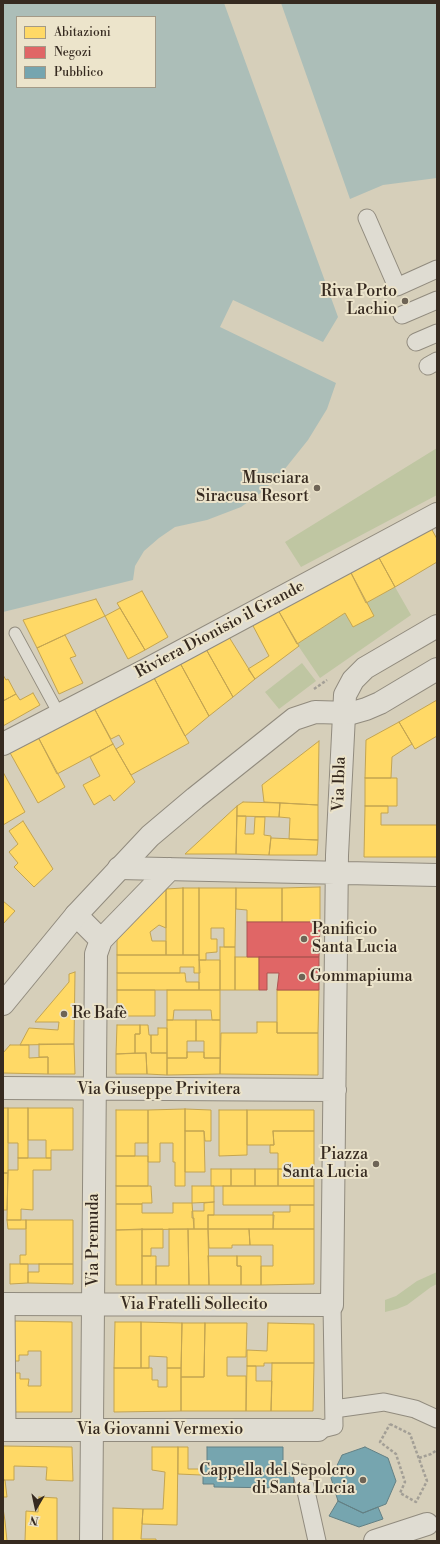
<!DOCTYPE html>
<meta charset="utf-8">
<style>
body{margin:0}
#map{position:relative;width:440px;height:1544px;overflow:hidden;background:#d6cfba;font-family:"Libre Bodoni",serif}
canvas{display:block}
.frame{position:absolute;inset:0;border:4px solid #362a20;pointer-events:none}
.legend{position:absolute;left:16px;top:16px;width:140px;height:72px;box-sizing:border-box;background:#ece4cb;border:1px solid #a39a87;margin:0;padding:5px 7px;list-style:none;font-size:12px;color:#362a20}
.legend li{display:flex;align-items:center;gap:8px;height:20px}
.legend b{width:20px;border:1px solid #a39a87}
.north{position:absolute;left:16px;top:1488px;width:40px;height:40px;-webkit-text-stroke:3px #ece4cb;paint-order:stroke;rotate:189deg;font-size:11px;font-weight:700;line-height:16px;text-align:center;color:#362a20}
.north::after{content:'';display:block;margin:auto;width:14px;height:18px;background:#362a20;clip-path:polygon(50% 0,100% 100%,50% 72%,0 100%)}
</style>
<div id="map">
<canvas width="440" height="1544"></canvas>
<div class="frame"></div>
<ul class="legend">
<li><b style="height:11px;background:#ffd966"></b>Abitazioni</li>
<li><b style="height:11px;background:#e06666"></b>Negozi</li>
<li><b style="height:11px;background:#76a5af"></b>Pubblico</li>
</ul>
<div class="north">N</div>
</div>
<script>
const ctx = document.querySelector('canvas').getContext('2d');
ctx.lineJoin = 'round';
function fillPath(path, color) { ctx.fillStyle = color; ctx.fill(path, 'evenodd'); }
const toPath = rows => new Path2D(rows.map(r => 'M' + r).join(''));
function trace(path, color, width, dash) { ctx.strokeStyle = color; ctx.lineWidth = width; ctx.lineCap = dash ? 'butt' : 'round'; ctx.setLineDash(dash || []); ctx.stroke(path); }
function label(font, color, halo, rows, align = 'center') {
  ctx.font = font + ' "Libre Bodoni",serif'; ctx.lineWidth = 4; ctx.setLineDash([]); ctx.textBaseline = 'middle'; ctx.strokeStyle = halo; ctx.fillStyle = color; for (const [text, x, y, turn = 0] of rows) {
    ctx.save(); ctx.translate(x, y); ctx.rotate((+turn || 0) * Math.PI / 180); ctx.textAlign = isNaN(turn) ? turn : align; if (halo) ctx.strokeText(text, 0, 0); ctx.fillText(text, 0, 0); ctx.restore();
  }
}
const green = toPath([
 [437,448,437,495,301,567,285,542],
 [395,587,411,615,320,678,297,644,345,613,353,627,373,616,366,603],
 [302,663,316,681,279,709,265,692],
 [437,1272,437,1284,431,1287,407,1305,397,1309,385,1312,385,1300,396,1296,417,1281]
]);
const water = toPath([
 [3,3,224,3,338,317,323,342,233,300,220,327,336,383,327,409,308,440,284,470,262,492,241,507,207,520,175,527,159,538,144,551,135,566,133,580,3,612],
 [17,17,155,17,155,87,17,87],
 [281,3,437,3,437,178,383,185,350,199]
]);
const homes = toPath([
 [431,528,437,539,437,562,395,587,378,556,431,528],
 [378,556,395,587,366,603,350,571,378,556],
 [350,571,374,616,353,627,345,613,297,644,278,610,350,571],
 [142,591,168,637,145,650,117,603,142,591],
 [96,599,105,616,37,648,23,620,96,599],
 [120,608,145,650,128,659,105,616,120,608],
 [278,610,299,646,255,679,248,669,269,656,252,624,278,610],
 [65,635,76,656,70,658,83,683,59,694,37,648,65,635],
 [229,637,255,679,233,697,206,649,229,637],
 [206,649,233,697,209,716,180,663,206,649],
 [180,663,209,716,185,736,153,676,180,663],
 [3,675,6,680,8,679,16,694,3,701,3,675],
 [153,676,189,743,131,775,116,749,124,744,119,735,111,739,94,708,153,676],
 [33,693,40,705,3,726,3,701,16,694,20,700,33,693],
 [437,700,437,736,415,749,399,722,437,700],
 [94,708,113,744,57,774,38,737,94,708],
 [399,722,412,744,392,757,391,778,365,778,366,740,399,722],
 [38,737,65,787,38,803,9,751,38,737],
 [319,741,318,805,264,802,262,785,319,741],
 [113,744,135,782,114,801,110,795,94,805,83,785,100,776,90,757,113,744],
 [3,772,25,812,3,825,3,772],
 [365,778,397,778,397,806,365,806,365,778],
 [243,802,280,803,279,817,237,816,237,806,243,802],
 [280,803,318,805,318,840,289,839,290,818,279,817,280,803],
 [237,806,236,854,185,854,237,806],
 [365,806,388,806,388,813,381,813,381,825,437,825,437,857,364,857,365,806],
 [237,816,246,816,245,834,254,834,255,817,265,817,264,835,271,836,269,855,236,854,237,816],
 [23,821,53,869,34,887,14,867,18,863,9,852,18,844,9,831,23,821],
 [271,838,318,840,317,855,269,855,271,838],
 [320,887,320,922,282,922,282,888,320,887],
 [183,888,183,955,166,955,166,889,183,888],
 [183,888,199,888,199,955,183,955,183,888],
 [199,888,236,888,235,947,224,947,224,928,211,928,211,939,217,939,217,952,206,953,206,960,199,960,199,888],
 [236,888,282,888,282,922,247,922,247,910,236,909,236,888],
 [166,889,166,928,159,925,150,932,152,941,166,941,166,955,117,955,117,938,166,889],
 [3,901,15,911,3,924,3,901],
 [220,947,235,947,235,990,220,990,220,947],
 [117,955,199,955,200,973,194,973,194,967,180,967,180,973,117,973,117,955],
 [235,957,259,957,259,990,235,990,235,957],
 [199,960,220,960,220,990,199,990,199,960],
 [75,972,74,1044,20,1045,29,1028,58,1030,59,1022,35,1022,69,982,69,974,75,972],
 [117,973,185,973,186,982,199,982,199,990,117,990,117,973],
 [117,990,155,990,155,1016,117,1016,117,990],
 [167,990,220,990,220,1020,212,1020,211,1010,174,1010,173,1020,167,1020,167,990],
 [277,990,319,990,318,1033,277,1033,277,990],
 [167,1020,196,1020,196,1041,187,1041,187,1058,167,1058,167,1020],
 [196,1020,220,1020,220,1058,204,1058,204,1041,196,1041,196,1020],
 [257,1022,277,1022,277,1033,318,1033,318,1075,220,1074,221,1033,257,1033,257,1022],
 [117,1025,140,1025,140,1034,135,1034,135,1053,116,1054,117,1025],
 [140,1025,148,1025,149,1035,151,1035,151,1053,167,1053,167,1075,147,1074,146,1053,135,1053,135,1034,140,1034,140,1025],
 [158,1028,167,1028,167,1053,151,1053,151,1035,158,1035,158,1028],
 [39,1044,74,1044,75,1074,48,1074,48,1057,39,1057,39,1044],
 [10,1045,29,1045,29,1058,48,1057,48,1074,3,1073,3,1053,10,1045],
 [187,1052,204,1052,204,1058,220,1058,220,1074,167,1075,167,1058,187,1058,187,1052],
 [146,1053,147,1074,116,1074,116,1054,146,1053],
 [3,1108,8,1108,8,1173,3,1173,3,1108],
 [8,1108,28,1108,28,1158,18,1158,18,1143,8,1143,8,1108],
 [28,1108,73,1108,73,1150,51,1150,51,1158,46,1158,46,1140,28,1140,28,1108],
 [185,1109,185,1186,175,1186,175,1162,173,1162,173,1143,160,1143,160,1162,148,1162,148,1110,185,1109],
 [185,1109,211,1110,211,1141,205,1141,204,1131,185,1131,185,1109],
 [116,1110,148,1110,148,1143,135,1143,135,1156,116,1156,116,1110],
 [219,1110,247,1110,247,1155,219,1156,219,1110],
 [247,1110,314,1110,314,1131,273,1131,274,1145,247,1145,247,1110],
 [185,1131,204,1131,205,1172,185,1172,185,1131],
 [273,1131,314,1131,314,1169,278,1169,278,1153,270,1153,270,1145,274,1145,273,1131],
 [116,1156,148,1156,148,1186,116,1186,116,1156],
 [18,1158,51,1158,51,1170,33,1170,33,1210,21,1209,21,1220,7,1220,8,1170,18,1170,18,1158],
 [211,1169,231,1169,231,1186,211,1186,211,1169],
 [231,1169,255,1169,255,1186,231,1186,231,1169],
 [255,1169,278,1169,278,1186,255,1186,255,1169],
 [278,1169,314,1169,314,1186,278,1186,278,1169],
 [3,1173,8,1173,7,1210,3,1210,3,1173],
 [116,1186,151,1186,152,1203,142,1203,142,1204,116,1204,116,1186],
 [192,1186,214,1186,214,1202,192,1203,192,1186],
 [223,1186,314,1186,314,1205,223,1205,223,1186],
 [214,1202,214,1215,208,1215,208,1229,194,1229,194,1218,192,1218,192,1211,204,1211,204,1203,214,1202],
 [173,1203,192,1203,194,1229,116,1230,116,1204,142,1204,142,1213,173,1213,173,1203],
 [290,1205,314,1205,314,1229,273,1229,273,1212,290,1212,290,1205],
 [208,1215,274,1215,273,1229,208,1229,208,1215],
 [7,1220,26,1220,26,1229,8,1229,7,1220],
 [26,1220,73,1220,73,1264,20,1264,20,1255,26,1255,26,1220],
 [142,1229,142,1285,116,1285,116,1230,142,1229],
 [142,1229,163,1229,163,1248,151,1248,151,1256,142,1256,142,1229],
 [169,1229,188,1229,189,1285,156,1285,156,1266,169,1266,169,1229],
 [188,1229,208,1229,209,1285,189,1285,188,1229],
 [208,1229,249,1229,250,1245,232,1245,232,1248,209,1248,208,1229],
 [249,1229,314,1229,314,1284,261,1285,261,1266,273,1266,273,1245,250,1245,249,1229],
 [142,1256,156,1256,156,1285,142,1285,142,1256],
 [208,1256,237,1256,237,1266,241,1266,241,1285,209,1285,208,1256],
 [237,1256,261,1256,261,1285,241,1285,241,1266,237,1266,237,1256],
 [10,1264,28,1264,28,1283,10,1284,10,1264],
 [39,1264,73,1264,73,1284,28,1283,28,1272,39,1272,39,1264],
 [12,1321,72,1322,72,1412,14,1412,13,1373,20,1373,20,1379,29,1379,28,1386,41,1386,41,1351,28,1351,28,1355,19,1355,19,1361,13,1361,12,1321],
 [115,1322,141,1322,141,1368,114,1368,115,1322],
 [141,1322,182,1323,181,1368,167,1368,167,1357,149,1356,149,1368,141,1368,141,1322],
 [182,1323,205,1323,204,1377,181,1377,182,1323],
 [205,1323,247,1323,246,1357,227,1357,227,1376,246,1376,246,1411,181,1411,181,1377,204,1377,205,1323],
 [268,1323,314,1324,314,1363,264,1363,264,1366,247,1366,247,1350,267,1351,268,1323],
 [272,1363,314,1363,313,1411,271,1411,272,1363],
 [247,1366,256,1366,256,1381,272,1381,271,1411,246,1411,247,1366],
 [114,1368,152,1368,152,1380,158,1380,158,1387,167,1387,167,1368,181,1368,181,1411,114,1412,114,1368],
 [3,1446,72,1447,73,1481,46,1480,47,1467,14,1466,14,1480,3,1480,3,1446],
 [152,1447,178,1447,177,1525,142,1524,143,1509,163,1509,165,1472,152,1470,152,1447],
 [178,1447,188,1447,188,1469,201,1469,201,1475,178,1474,178,1447],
 [3,1480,5,1480,7,1497,3,1497,3,1480],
 [39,1497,57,1498,57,1541,25,1541,26,1511,38,1512,39,1497],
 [3,1508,5,1521,7,1541,3,1541,3,1508],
 [113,1508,143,1509,141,1539,156,1539,156,1541,113,1541,113,1508]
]);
const shops = toPath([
 [247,922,320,922,319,957,247,957,247,922],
 [259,957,319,957,319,990,277,990,279,973,267,973,267,990,259,990,259,957]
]);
const public = toPath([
 [207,1447,283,1447,283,1473,294,1473,293,1492,282,1492,282,1488,214,1487,214,1484,203,1484,203,1475,201,1475,201,1465,207,1465,207,1447],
 [365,1447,388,1458,396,1481,386,1504,363,1513,338,1501,331,1478,342,1455,365,1447],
 [338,1501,363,1513,378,1507,383,1519,359,1527,329,1516,338,1501]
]);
const path = toPath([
 [314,689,327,680],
 [390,1424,410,1434,427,1481,416,1502,400,1493,405,1482,396,1454,380,1442,390,1424],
 [419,1458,431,1454,437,1450]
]);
const service = toPath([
 [15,633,59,714]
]);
const pedestrian = toPath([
 [367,218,397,287,437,269],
 [402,315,437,300],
 [416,342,437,333],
 [428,366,437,361],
 [6,1304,7,1430],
 [334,1409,384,1402,415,1409,437,1419],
 [318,1430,334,1426,332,1305],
 [302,1473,317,1541]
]);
const minor = toPath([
 [119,868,437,875],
 [76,915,101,940],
 [3,1088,335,1090],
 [3,1304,332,1305,337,855,345,695,353,680,365,668,437,626],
 [3,1430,318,1430],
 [91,1541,96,954,101,940,170,869],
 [375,1541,427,1524]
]);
const tertiary = toPath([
 [3,744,146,670,437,514],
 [3,1004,76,915,150,836,195,798,294,719,315,712,352,713,366,709,380,703,437,669]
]);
const markers = [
 [405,301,4,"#6e6456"],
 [317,488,4,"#6e6456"],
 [304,939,4,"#6e6456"],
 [302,977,4,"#6e6456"],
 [64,1014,4,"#6e6456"],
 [376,1164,4,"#6e6456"],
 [363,1480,4,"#6e6456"]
];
const poiNames = [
 ["Riva Porto",397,292],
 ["Lachio",397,310],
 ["Musciara",309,479],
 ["Siracusa Resort",309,497],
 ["Panificio",312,930,"left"],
 ["Santa Lucia",312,948,"left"],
 ["Gommapiuma",310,977,"left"],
 ["Re Bafè",72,1014,"left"],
 ["Piazza",368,1155],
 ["Santa Lucia",368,1173],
 ["Cappella del Sepolcro",355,1471],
 ["di Santa Lucia",355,1489]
];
const streetNames = [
 ["Riviera Dionisio il Grande",220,630,-28],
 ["Via Ibla",340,784,-88],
 ["Via Giuseppe Privitera",159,1090],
 ["Via Premuda",94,1240,-90],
 ["Via Fratelli Sollecito",194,1305],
 ["Via Giovanni Vermexio",160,1430]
];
fillPath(green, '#bfc6a2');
fillPath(water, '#acbeb8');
fillPath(homes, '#ffd966');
trace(homes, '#c3a451', 1);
fillPath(shops, '#e06666');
trace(shops, '#ad5451', 1);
fillPath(public, '#76a5af');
trace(public, '#638084', 1);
trace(service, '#918b7e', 13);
trace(pedestrian, '#918b7e', 19);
trace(minor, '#918b7e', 24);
trace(tertiary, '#918b7e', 24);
trace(path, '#a39f96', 2.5, [3, 2]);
trace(service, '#dfdcd2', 11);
trace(pedestrian, '#dfdcd2', 17);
trace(minor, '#dfdcd2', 22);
trace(tertiary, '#dfdcd2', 22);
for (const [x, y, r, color] of markers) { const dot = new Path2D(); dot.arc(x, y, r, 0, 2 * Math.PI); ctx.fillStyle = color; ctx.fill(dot); trace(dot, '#ece4cb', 1.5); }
label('16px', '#362a20', '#ece4cb', poiNames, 'right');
label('16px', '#362a20', '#ece4cb', streetNames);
</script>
